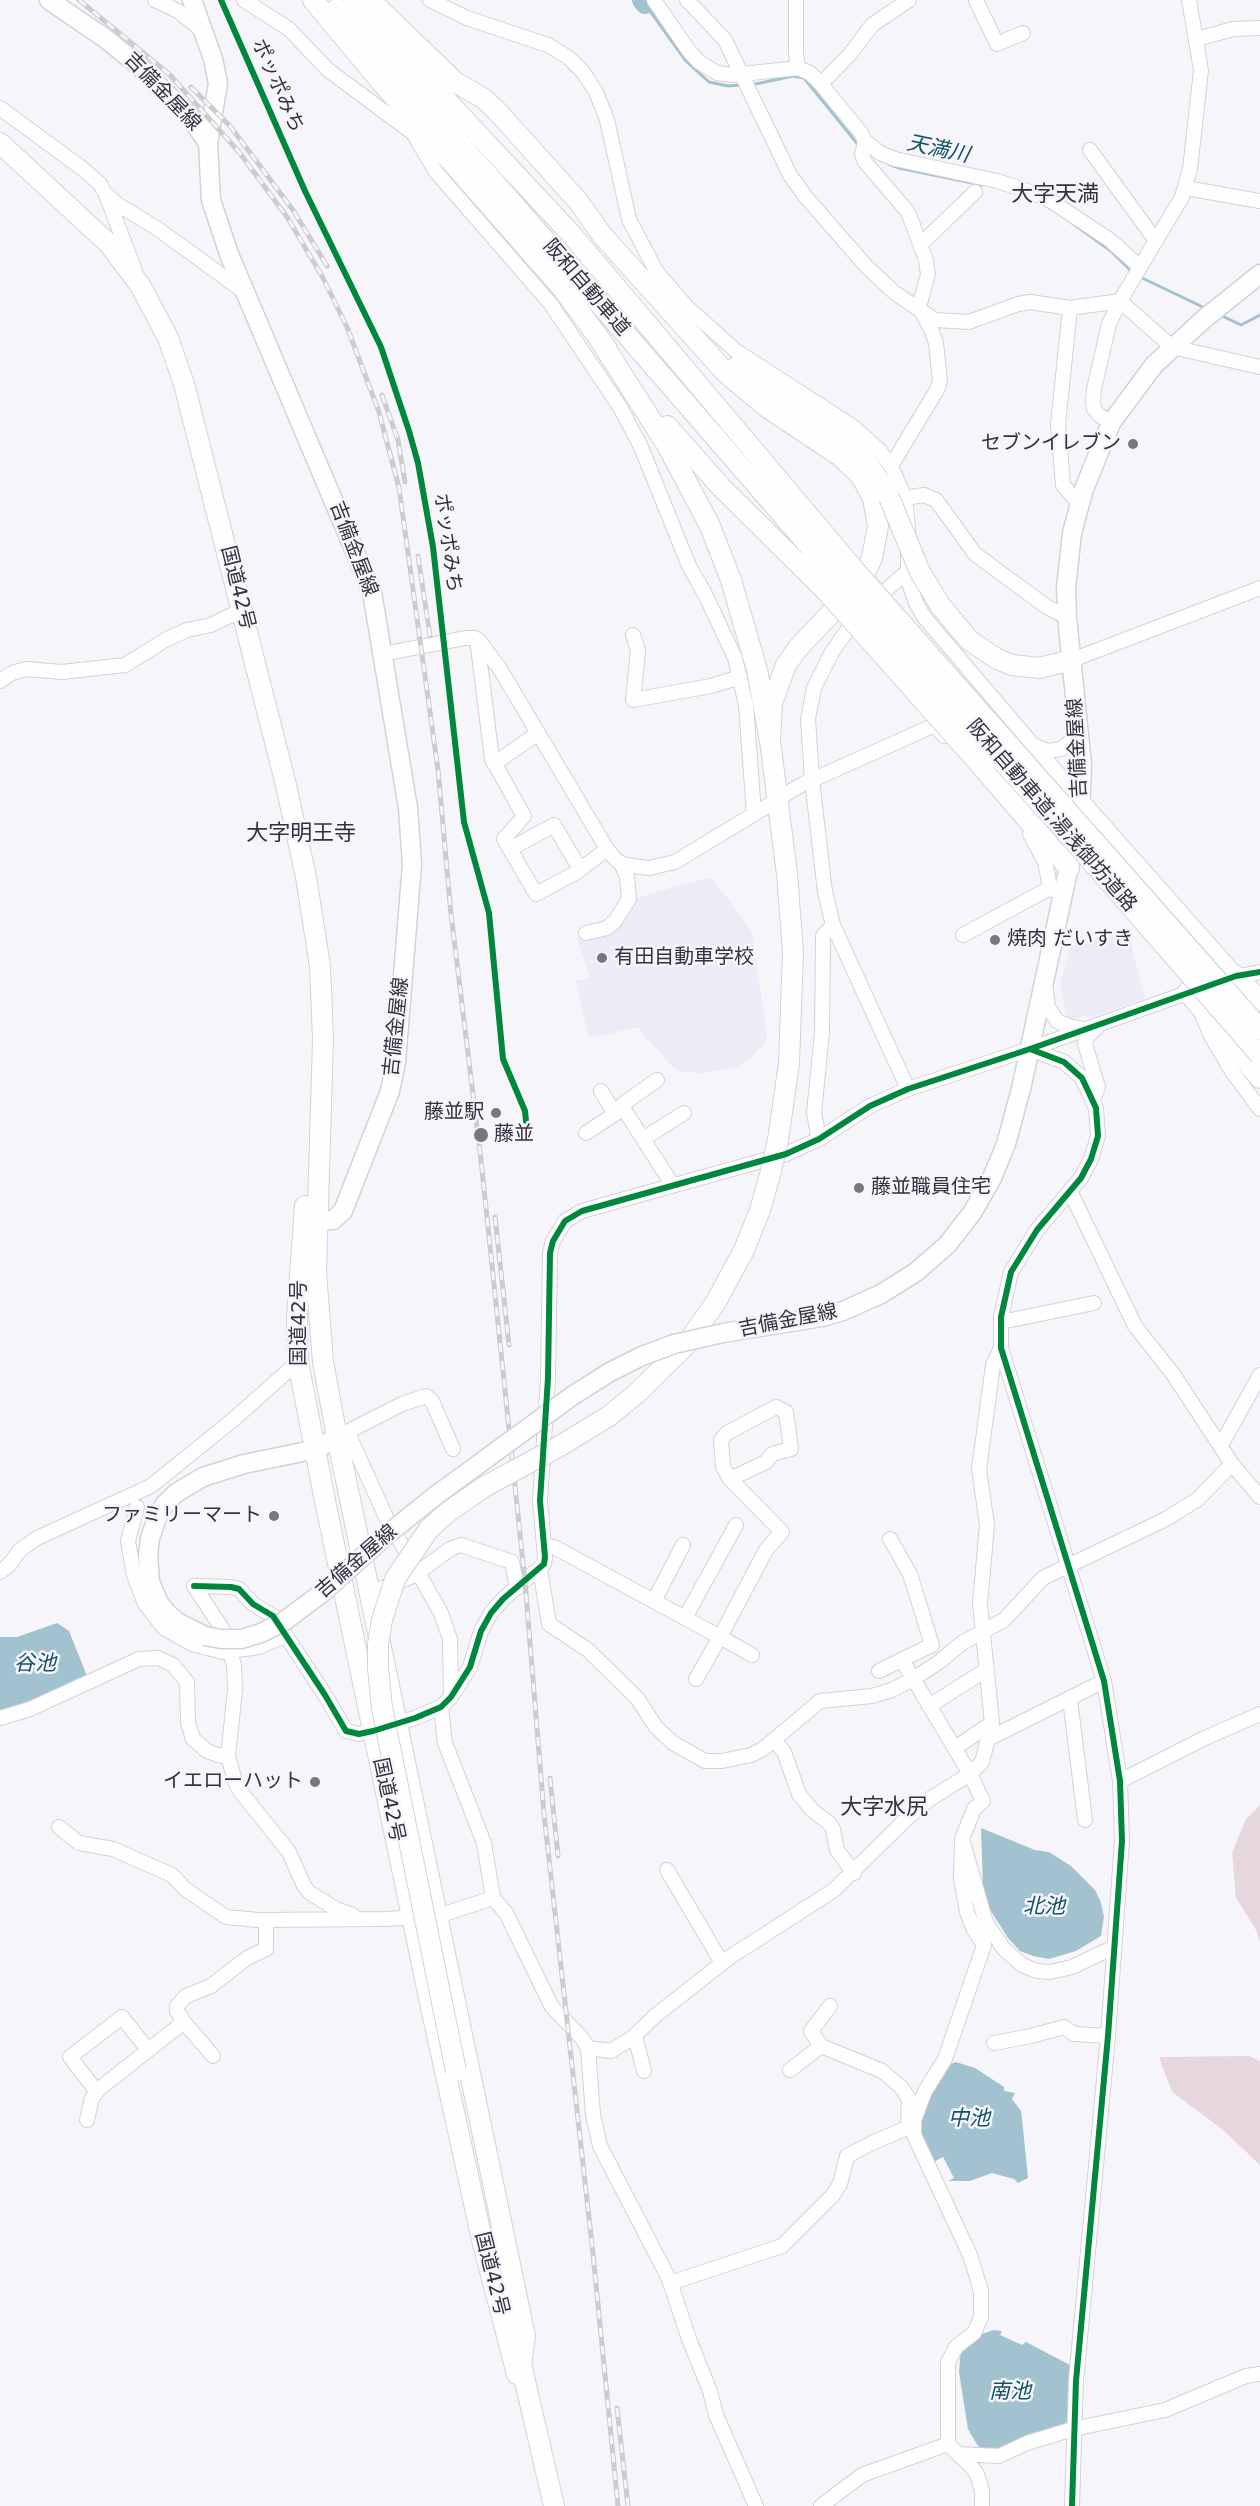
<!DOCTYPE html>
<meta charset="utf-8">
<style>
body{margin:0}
canvas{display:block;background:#f6f6fa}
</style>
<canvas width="1260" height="2506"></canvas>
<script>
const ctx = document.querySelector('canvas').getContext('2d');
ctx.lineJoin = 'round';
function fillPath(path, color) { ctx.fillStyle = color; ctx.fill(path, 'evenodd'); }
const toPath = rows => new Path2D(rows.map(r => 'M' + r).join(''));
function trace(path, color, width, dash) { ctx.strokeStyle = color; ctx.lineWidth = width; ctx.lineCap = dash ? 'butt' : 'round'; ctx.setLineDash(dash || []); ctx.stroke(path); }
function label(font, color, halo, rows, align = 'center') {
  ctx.font = font + ' "DejaVu Sans","Noto Sans JP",sans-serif'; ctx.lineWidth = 5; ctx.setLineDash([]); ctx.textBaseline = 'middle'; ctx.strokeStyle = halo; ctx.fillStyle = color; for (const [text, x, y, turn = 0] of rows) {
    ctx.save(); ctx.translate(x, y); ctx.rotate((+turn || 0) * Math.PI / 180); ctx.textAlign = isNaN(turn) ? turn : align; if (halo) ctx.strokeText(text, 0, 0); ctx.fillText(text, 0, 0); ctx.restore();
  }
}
const built = toPath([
 [708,878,714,881,739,913,752,933,767,1035,765,1043,746,1062,732,1068,702,1073,677,1071,646,1038,639,1027,589,1038,576,981,590,978,577,938,613,928,635,898],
 [1127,929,1145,998,1092,1017,1084,1016,1068,1022,1060,985,1070,947]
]);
const green = toPath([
 [1260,1805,1260,1941,1255,1928,1236,1898,1232,1853,1246,1819],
 [1249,2056,1260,2061,1260,2165,1222,2129,1172,2092,1159,2057]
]);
const water = toPath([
 [57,1623,69,1631,87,1676,30,1704,0,1712,0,1637,17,1637],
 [981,1828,1035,1850,1049,1852,1071,1866,1095,1890,1100,1900,1104,1916,1101,1936,1076,1951,1049,1959,1033,1956,1020,1951,1008,1938,989,1908,983,1890],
 [956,2062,975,2068,1004,2087,1004,2091,1015,2093,1012,2099,1021,2111,1022,2118,1028,2178,1018,2183,1014,2179,992,2173,970,2181,948,2181,954,2178,943,2157,932,2163,921,2137,920,2120,929,2092,944,2070,950,2064],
 [994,2330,1002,2331,1000,2335,1022,2345,1026,2342,1072,2366,1067,2425,1004,2449,985,2450,978,2446,968,2429,959,2372,961,2347,975,2336]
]);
const stream = toPath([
 [645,4,686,61,709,82,728,86,741,85],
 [751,85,793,76,804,78,860,147],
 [889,164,899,168,982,185],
 [1072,223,1111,251,1132,272],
 [1140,277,1207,309],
 [1218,314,1241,325,1260,315]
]);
const river = toPath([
 [642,0,645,4]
]);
const minor = toPath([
 [155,0,178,11,203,31],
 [244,0,289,29,328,70,413,133,436,172,550,303,620,407,641,447,689,566,705,594,735,658,746,705,754,814],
 [430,0,467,18,548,45,569,58,583,72,596,92,607,120,629,219,656,271,687,307,736,351,855,428,880,451,891,466,905,498,908,527,908,580,916,603,924,617,1033,745,1241,980],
 [654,0,689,51,699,62,717,73,733,75,798,68],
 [687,0,725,40,790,175,805,196,866,266,895,293,935,320,969,322,1018,304,1030,302,1070,308,1120,301,1172,347,1260,367],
 [796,0,796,53,798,68,810,73,821,84,861,133,865,141,862,154,865,162,908,212,926,260,928,274,919,307,931,329,936,343,940,381,937,390,891,466],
 [976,0,997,44,1023,33],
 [1197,39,1233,29,1260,28],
 [821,84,851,53,872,25,909,0],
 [0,108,83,169,100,184,107,197,135,271],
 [865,141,880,153,895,159,997,181,1034,193,1051,201,1110,240,1140,267],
 [1090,150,1156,241],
 [1186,188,1260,201],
 [107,195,117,204,158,229,246,293],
 [921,244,975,192],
 [1070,308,1058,424,1063,485,1079,504],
 [1111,423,1099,415,1094,409,1093,401,1094,389,1109,324,1120,301,1182,197,1190,169,1201,70,1189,0],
 [905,498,924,495,936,500,975,554,1047,607,1067,617],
 [872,602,907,572],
 [858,615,832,652,814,688,808,719,812,780,825,892,833,925,908,1089],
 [633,635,638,650,633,700,711,686,740,677],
 [477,639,492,759,524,816,504,839,536,894,577,872,607,849],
 [383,654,465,638,474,638,480,642,500,669,607,849,616,860,625,865,649,868,675,862,769,805],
 [1072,660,1260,588],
 [0,681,12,673,26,669,62,672,125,665,167,639,187,630,211,625,242,610],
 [1035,746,1048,751,1061,749,1071,741,1079,728],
 [494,764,538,733],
 [784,795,803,784,935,725,944,736],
 [1030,834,1045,862,1049,882,1048,889,1065,893],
 [510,849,554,825,580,869],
 [586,933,607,928,615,921,629,899,627,877,621,863],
 [963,935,1048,889],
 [1230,978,1260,972],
 [1046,990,1048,1007,1057,1021,1071,1027,1083,1029],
 [1203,1017,1211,1036,1231,1070,1260,1109],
 [1030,1049,1064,1062,1082,1078,1096,1108,1098,1136,1091,1159,1081,1178,1037,1230,1011,1272,1001,1317,1001,1348,1104,1681,1120,1781,1122,1841,1108,2036,1076,2381,1072,2506],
 [601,1091,612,1109,625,1111,672,1184],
 [1093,1100,1098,1087,1085,1044,1086,1038,1098,1026],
 [586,1133,618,1112,623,1104,657,1080],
 [643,1139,684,1113],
 [819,1139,814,1113,822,1032,823,936,833,925],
 [1071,1193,1135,1326,1173,1374,1232,1464,1260,1497],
 [1001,1322,1094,1303],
 [348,1433,386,1517,441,1613,450,1639,451,1697],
 [341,1435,402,1404,426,1396,432,1401,453,1449],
 [1221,1445,1260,1375],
 [137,1507,128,1541,134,1575,145,1604,164,1628,192,1644,223,1652,259,1647,286,1635],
 [544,1546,554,1547,720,1637,766,1550,782,1532,730,1479,723,1467,721,1440,727,1433,776,1407,786,1412,791,1449,772,1454,766,1462,730,1479],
 [540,1569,549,1624,588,1650,637,1698,656,1727,673,1743,705,1761,722,1761,751,1755,763,1749,820,1701,872,1696,892,1690,913,1679,939,1662,962,1643,1004,1620,1043,1578,1166,1519,1198,1499,1232,1464],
 [0,1572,9,1565,20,1550,37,1538,151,1486,234,1419,298,1362],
 [194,1586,231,1587,239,1589,253,1604,273,1616,325,1695,346,1731,359,1734,373,1731,415,1718,441,1707,451,1697,470,1667,481,1631,491,1613,503,1599,544,1564,545,1557,540,1501,548,1378,550,1253,553,1241,565,1221,582,1211,786,1154,819,1139,870,1106,908,1089,1030,1049,1195,990],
 [194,1586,223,1630,234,1665,235,1690,228,1756,235,1781,240,1791,289,1852,304,1886,310,1893,336,1909,353,1915],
 [370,1593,413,1576,450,1549,461,1545,512,1562,517,1588],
 [654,1601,683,1545],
 [685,1618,736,1525],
 [902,1660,970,1774,983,1801,974,1809,962,1839,986,1923,1004,1949,1022,1965,1037,1971,1050,1972,1072,1967,1114,1947],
 [879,1671,932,1645,910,1574,890,1539],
 [696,1679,720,1637,752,1655],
 [1070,1699,1085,1820],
 [929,1706,986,1670],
 [0,1718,30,1709,139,1659,158,1658,173,1665,187,1682,188,1723,193,1739,207,1751,221,1756,228,1756],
 [990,1738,1104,1681],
 [775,1741,784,1752,799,1794,812,1810,829,1823,833,1829,837,1850,854,1873],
 [955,1748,992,1723],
 [1120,1781,1205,1738,1260,1714],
 [59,1827,79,1843,113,1849,172,1875,185,1889,226,1917,258,1920,384,1919,438,1916,493,1898,484,1843,445,1743,441,1707],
 [962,1839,961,1878,967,1912,974,1930,984,1945,945,2059,925,2091,914,2120,914,2135,970,2255,981,2291,981,2317,974,2333,956,2347,948,2362,948,2444,958,2454,999,2456,1027,2443,1073,2429,1165,2410,1246,2376,1260,2374],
 [667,1870,722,1963],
 [493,1898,506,1913,552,2007,581,2037,588,2048,593,2115,600,2146,669,2279,689,2339,710,2391,716,2415,756,2506],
 [830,2006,811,2031,821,2046,882,2071,901,2087,909,2099,908,2127],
 [635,2036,644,2071],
 [994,2043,1031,2036,1064,2027,1074,2034,1108,2036],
 [588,2048,611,2051,632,2038,655,2016,730,1957,834,1890,904,1821,930,1799,970,1774,982,1762,992,1723,980,1604,987,1525,979,1469,993,1365,1001,1348],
 [213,2056,184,2022,177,2011,177,2006,186,1996,211,1986,247,1958,266,1949,266,1920],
 [790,2070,821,2046],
 [97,2092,70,2057,122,2017,148,2050],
 [87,2120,92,2098,99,2089,184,2022],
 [670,2283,782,2246,833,2195,840,2184,847,2156,874,2142,914,2125],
 [958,2454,970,2465,977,2474,982,2491,982,2506],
 [821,2506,862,2475,948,2444]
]);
const major = toPath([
 [49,0,106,39,138,65,190,117,208,143,211,200,229,254,372,592,408,808,412,864,396,1062,390,1091,343,1211,333,1220,304,1221],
 [192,0,213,59,218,83,208,143],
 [723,1333,822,1317,843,1311,881,1294,916,1272,947,1245,972,1213,992,1178,1006,1144,1021,1089,1080,815,1082,765,1067,617,1066,588,1072,533,1084,489,1111,423,1154,365,1204,319,1260,274],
 [205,1636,177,1622,167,1613,159,1603,150,1582,148,1555,150,1538,158,1515,165,1504,176,1493,203,1477,244,1464,317,1449,337,1437]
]);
const highway = toPath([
 [313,0,382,83,563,289,607,349],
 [353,0,572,235,851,566],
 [370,0,455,82,483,98,496,110,578,201,602,235,726,373,768,408,840,456,861,476,873,498,878,526,872,558,863,577,853,590,798,648,786,665,772,703,770,741],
 [337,9,496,184,838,579],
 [0,143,109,244,140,285,168,338,184,384,286,785,306,877,320,966,323,1039,316,1272,323,1362,337,1437,525,2336,521,2364,554,2506],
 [600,340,667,445,710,526,731,580,757,670,770,741,787,874,793,952,789,1063,778,1140],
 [736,367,853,447,867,462,889,497],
 [667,426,721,487,828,593],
 [940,605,969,640,997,659,1012,665,1039,668,1072,660],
 [985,770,1069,868],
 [1236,976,1260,1001],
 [1188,992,1260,1078],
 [305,1206,297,1317,298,1362,325,1501,432,2012,483,2244,517,2374],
 [560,1446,609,1416,636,1394,685,1346,716,1302,744,1250,760,1210,771,1171]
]);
const rail = toPath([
 [79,0,169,74,239,152,287,217,322,276,347,327,379,412,399,488,438,770,451,914,481,1160,525,1582,544,1814,593,2254,618,2506],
 [191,87,230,126,293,210,327,266],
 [382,395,398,440,405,482],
 [418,556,430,636],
 [495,1217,509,1345],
 [550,1778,558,1856],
 [617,2408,628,2506]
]);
const majorBridge = toPath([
 [205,1636,221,1639,242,1639,261,1633,283,1622,322,1593,389,1533,435,1496,572,1396,610,1372,642,1356,674,1344,723,1333]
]);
const highwayBridge = toPath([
 [889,497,920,572,940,605],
 [851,566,1260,1029],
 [838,579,1060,825,1260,1055],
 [828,593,985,770],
 [771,1171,778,1140],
 [456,2071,382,1708,378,1668,378,1644,382,1620,395,1579,429,1529,448,1512,484,1487,560,1446]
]);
const cycleway = toPath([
 [221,0,305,191,381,347,409,431,418,463,433,547,464,822,489,913,503,1059,525,1111,526,1121],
 [1030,1049,1064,1062,1082,1078,1096,1108,1098,1136,1091,1159,1081,1178,1037,1230,1011,1272,1001,1317,1001,1348,1104,1681,1120,1781,1122,1841,1108,2036,1076,2381,1072,2506],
 [194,1586,231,1587,239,1589,253,1604,273,1616,325,1695,346,1731,359,1734,373,1731,415,1718,441,1707,451,1697,470,1667,481,1631,491,1613,503,1599,544,1564,545,1557,540,1501,548,1378,550,1253,553,1241,565,1221,582,1211,786,1154,819,1139,870,1106,908,1089,1030,1049,1236,976,1260,972]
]);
const markers = [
 [1133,444,6,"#777780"],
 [995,940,6,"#777780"],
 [602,958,6,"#777780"],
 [496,1113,6,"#777780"],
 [481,1135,8,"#777780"],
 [859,1188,6,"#777780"],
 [274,1516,6,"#777780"],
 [315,1782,6,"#777780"]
];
const streetNames = [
 ["ポッポみち",277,86,66],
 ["吉備金屋線",162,92,46],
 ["阪和自動車道",586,288,49],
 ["ポッポみち",447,543,82],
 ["吉備金屋線",353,549,69],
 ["国道42号",237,588,76],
 ["吉備金屋線",1078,748,-93],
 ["阪和自動車道;湯浅御坊道路",1051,816,49],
 ["吉備金屋線",397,1027,-84],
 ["吉備金屋線",788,1321,-11],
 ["国道42号",300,1323,-90],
 ["吉備金屋線",357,1562,-41],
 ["国道42号",388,1800,78],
 ["国道42号",491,2274,76]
];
const poiNames = [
 ["セブンイレブン",1121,444],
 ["焼肉 だいすき",1007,940,"left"],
 ["有田自動車学校",614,958,"left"],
 ["藤並駅",484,1113],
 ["藤並",494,1135,"left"],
 ["藤並職員住宅",871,1188,"left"],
 ["ファミリーマート",262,1516],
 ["イエローハット",303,1782]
];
const waterNames = [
 ["天満川",938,150,12],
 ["谷池",35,1665],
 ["北池",1044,1908],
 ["中池",969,2120],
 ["南池",1010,2393]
];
const quarterNames = [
 ["大字天満",1055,195],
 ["大字明王寺",301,834],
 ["大字水尻",884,1808]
];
fillPath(built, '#ecebf6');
fillPath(green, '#e6d6dd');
fillPath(water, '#a2c2cf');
trace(stream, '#a2c2cf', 3);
trace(river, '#a2c2cf', 20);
trace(minor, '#d3d2da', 16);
trace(major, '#d3d2da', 21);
trace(highway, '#d3d2da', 22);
trace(minor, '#fefefe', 14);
trace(major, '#fefefe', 18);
trace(highway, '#fefefe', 20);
trace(rail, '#ccccce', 5);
trace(rail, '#f5f5fb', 3, [9]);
trace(majorBridge, '#d3d2da', 21, []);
trace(highwayBridge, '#d3d2da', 22, []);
trace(majorBridge, '#fefefe', 18);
trace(highwayBridge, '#fefefe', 20);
trace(cycleway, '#00873e', 6);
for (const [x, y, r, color] of markers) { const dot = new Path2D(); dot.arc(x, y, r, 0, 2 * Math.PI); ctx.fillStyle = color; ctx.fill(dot); trace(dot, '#f5f5fb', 2); }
label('20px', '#33323e', '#f5f5fb', streetNames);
label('20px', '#33323e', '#f5f5fb', poiNames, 'right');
label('italic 21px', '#115264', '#f5f5fb', waterNames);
label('22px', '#33323e', '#f5f5fb', quarterNames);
</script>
